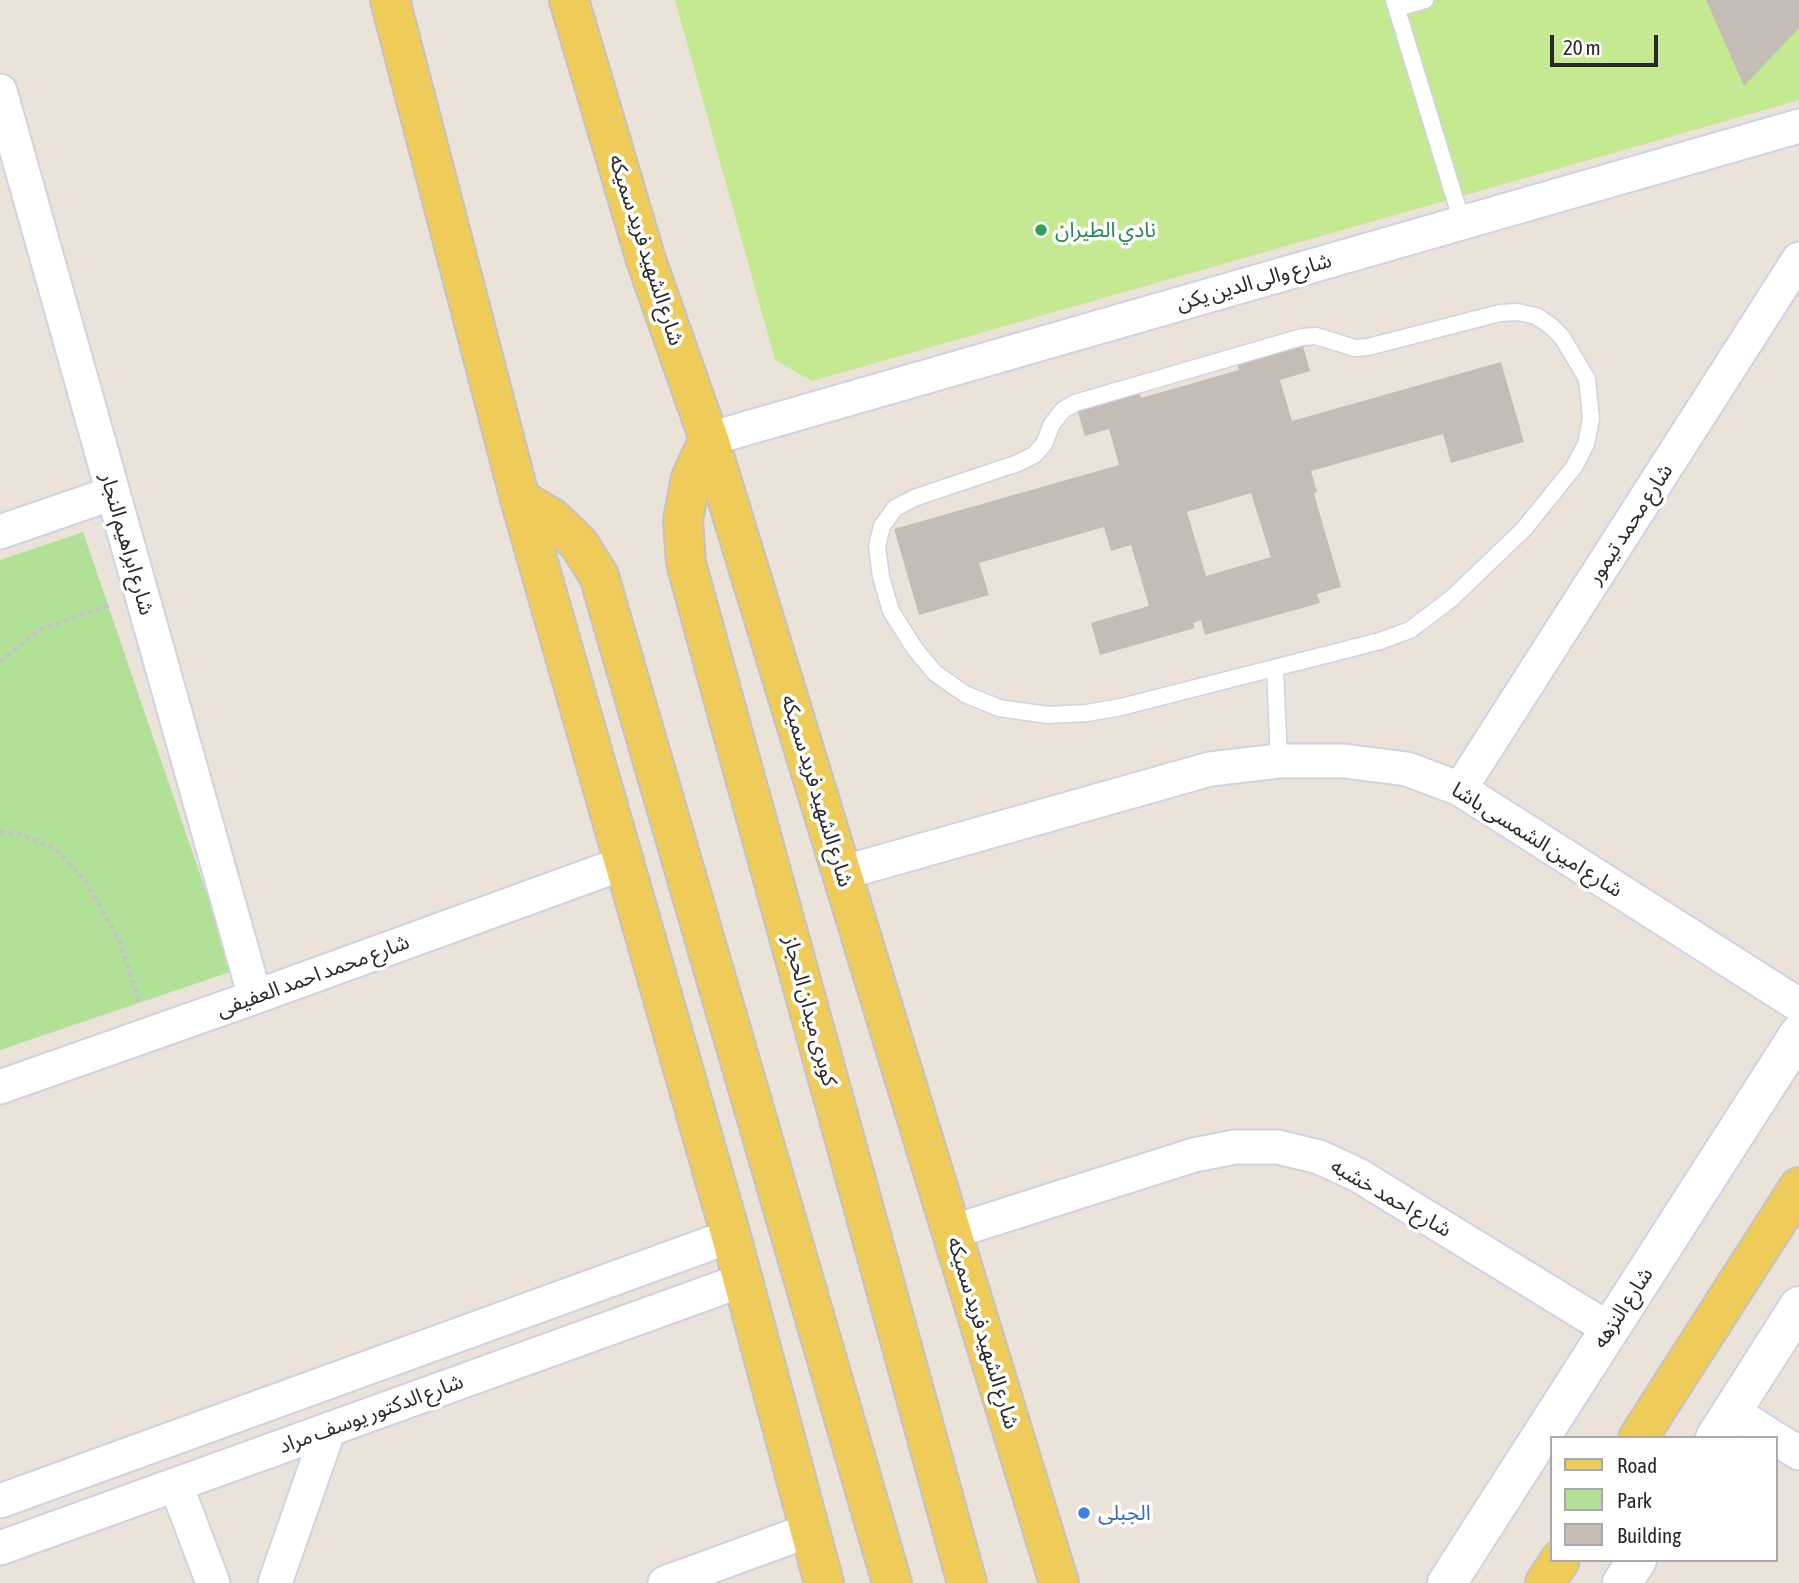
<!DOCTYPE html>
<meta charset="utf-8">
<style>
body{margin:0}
#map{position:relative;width:1799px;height:1583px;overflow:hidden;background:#ebe3da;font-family:"Asap Condensed",sans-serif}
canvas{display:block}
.legend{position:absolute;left:1550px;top:1436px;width:228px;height:126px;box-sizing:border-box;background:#fff;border:2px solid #a9a9a9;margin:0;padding:9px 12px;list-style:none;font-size:21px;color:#282828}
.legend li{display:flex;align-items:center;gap:14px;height:35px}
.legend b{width:35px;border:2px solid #a9a9a9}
.scale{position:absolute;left:1550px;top:35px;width:108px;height:32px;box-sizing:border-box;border:4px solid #282828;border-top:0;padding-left:9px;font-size:21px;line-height:24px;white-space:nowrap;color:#282828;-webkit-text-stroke:5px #fff;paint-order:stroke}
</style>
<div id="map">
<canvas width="1799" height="1583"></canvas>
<ul class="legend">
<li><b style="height:9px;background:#efcc5a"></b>Road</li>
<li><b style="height:19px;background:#b0e196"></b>Park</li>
<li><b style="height:19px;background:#c3bdb6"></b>Building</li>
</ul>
<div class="scale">20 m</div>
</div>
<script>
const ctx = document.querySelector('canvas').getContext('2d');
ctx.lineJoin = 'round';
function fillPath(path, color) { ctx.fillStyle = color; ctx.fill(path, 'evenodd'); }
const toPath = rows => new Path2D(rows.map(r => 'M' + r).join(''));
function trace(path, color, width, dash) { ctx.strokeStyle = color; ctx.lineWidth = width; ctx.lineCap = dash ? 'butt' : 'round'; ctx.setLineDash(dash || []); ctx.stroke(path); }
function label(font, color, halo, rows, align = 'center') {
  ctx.font = font + ' "Asap Condensed","Noto Sans Arabic",sans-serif'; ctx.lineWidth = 7; ctx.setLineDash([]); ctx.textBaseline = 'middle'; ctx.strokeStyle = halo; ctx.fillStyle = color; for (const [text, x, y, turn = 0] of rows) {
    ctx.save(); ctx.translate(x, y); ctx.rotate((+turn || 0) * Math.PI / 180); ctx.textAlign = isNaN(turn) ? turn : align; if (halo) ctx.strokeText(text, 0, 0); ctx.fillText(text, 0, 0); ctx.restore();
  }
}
const green = toPath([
 [83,532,233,971,0,1050,0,560]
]);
const pitch = toPath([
 [675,0,1799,0,1799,100,812,381,775,360]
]);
const building = toPath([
 [1706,0,1799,0,1799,28,1744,86],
 [1299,332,1310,371,1280,380,1292,421,1501,362,1524,442,1451,463,1443,434,1311,471,1317,492,1314,494,1341,587,1317,594,1320,603,1205,635,1201,620,1193,623,1195,628,1100,655,1091,623,1149,606,1131,545,1111,551,1104,527,979,563,989,595,919,615,894,529,1119,465,1109,429,1085,436,1074,399,1136,381,1141,398,1239,370,1233,350],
 [1251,493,1271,557,1206,576,1187,512]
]);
const path = toPath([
 [0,662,39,630,109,605],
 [0,832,19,834,56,849,86,882,119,940,140,1004]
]);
const lane = toPath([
 [1394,0,1462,222],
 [1397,8,1425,0],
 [1518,312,1536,316,1551,326,1562,337,1587,379,1591,419,1586,444,1574,467,1524,529,1451,599,1410,630,1380,641,1121,707,1087,713,1048,715,999,708,965,694,935,673,915,649,891,611,881,577,877,546,882,526,895,508,914,498,1018,463,1034,455,1044,444,1052,424,1063,410,1075,403,1302,337,1316,336,1355,348,1368,347,1500,313,1518,312],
 [1275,668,1279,761]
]);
const street = toPath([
 [0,91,255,997],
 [709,439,1799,126],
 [0,532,113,493],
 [1460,789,1799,259],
 [842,873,1210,769,1279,761,1344,761,1407,769,1460,789,1799,1005],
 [0,1087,255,997,624,863],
 [952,1232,1194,1155,1235,1147,1278,1147,1319,1157,1358,1175,1609,1329],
 [1732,1411,1774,1438],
 [1776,1439,1799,1453],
 [176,1485,213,1583],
 [0,1501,731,1236],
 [0,1548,743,1280],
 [275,1583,329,1429],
 [665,1583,810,1530]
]);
const secondary = toPath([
 [1715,1438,1799,1306],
 [1447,1583,1799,1034],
 [1622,1583,1637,1560]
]);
const primary = toPath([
 [390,0,520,499,731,1236,824,1583],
 [569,0,646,260,709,439,1059,1583],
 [709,439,691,478,683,520,686,563,967,1583],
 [520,499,552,518,579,544,599,576,892,1583],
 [1638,1438,1799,1187],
 [1545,1583,1560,1560]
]);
const markers = [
 [1041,230,7,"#2e9e5b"],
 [1084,1513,7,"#3f7fe0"]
];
const leisureNames = [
 ["نادي الطيران",1055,230]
];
const streetNames = [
 ["شارع الشهيد فريد سميكه",646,250,72],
 ["شارع والى الدين يكن",1254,282,-16],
 ["شارع محمد تيمور",1630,524,-57],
 ["شارع ابراهيم النجار",127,544,74],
 ["شارع الشهيد فريد سميكه",817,791,73],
 ["شارع امين الشمسى باشا",1537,840,32],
 ["شارع محمد احمد العفيفى",313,976,-20],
 ["كوبرى ميدان الحجاز",810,1011,75],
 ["شارع احمد خشبه",1391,1198,30],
 ["شارع النزهه",1623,1308,-57],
 ["شارع الشهيد فريد سميكه",983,1333,73],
 ["شارع الدكتور يوسف مراد",371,1414,-20]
];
const shopNames = [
 ["الجبلى",1098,1513]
];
fillPath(green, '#b0e196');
fillPath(pitch, '#c4e991');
fillPath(building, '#c3bdb6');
trace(lane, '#cfd2e1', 19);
trace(street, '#cfd2e1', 37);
trace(secondary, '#cfd2e1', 42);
trace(primary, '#c3c3c3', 42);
trace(path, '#c3c3c3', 4.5, [5, 3.5]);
trace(lane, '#fff', 16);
trace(street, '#fff', 33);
trace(secondary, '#fff', 38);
trace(primary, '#efcc5a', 38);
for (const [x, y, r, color] of markers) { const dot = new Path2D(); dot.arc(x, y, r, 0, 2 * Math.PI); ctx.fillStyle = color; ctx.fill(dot); trace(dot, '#fff', 2.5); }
label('21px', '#27864d', '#fff', leisureNames, 'left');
label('21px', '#282828', '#fff', streetNames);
label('21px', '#366cbe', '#fff', shopNames, 'left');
</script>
